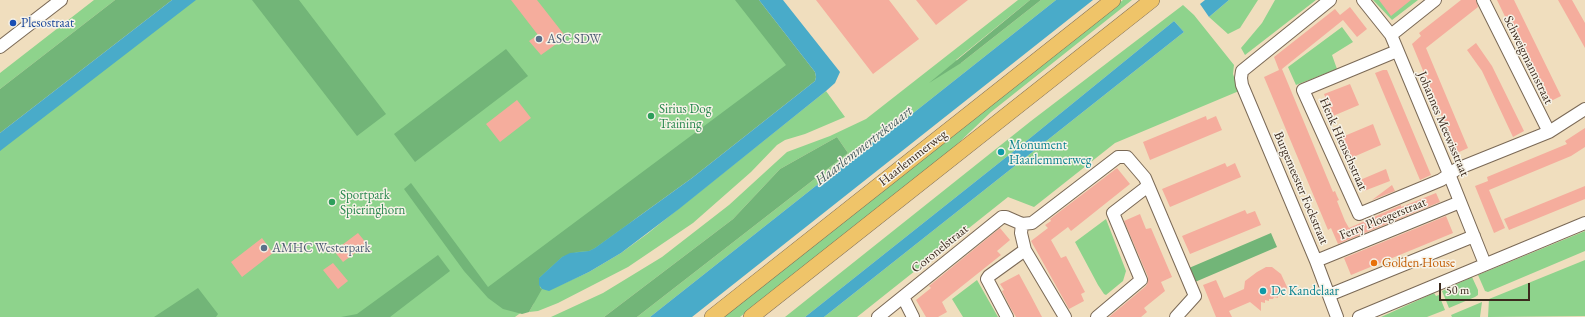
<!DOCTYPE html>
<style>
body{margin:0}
#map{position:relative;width:1585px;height:317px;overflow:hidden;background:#f0debe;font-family:"EB Garamond",serif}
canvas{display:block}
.scale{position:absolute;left:1439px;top:283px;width:91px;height:18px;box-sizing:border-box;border:2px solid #3b2a1e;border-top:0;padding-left:5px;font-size:12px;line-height:14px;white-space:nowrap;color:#3b2a1e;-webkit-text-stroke:3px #f7f3e8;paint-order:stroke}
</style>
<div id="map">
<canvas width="1585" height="317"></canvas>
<div class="scale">50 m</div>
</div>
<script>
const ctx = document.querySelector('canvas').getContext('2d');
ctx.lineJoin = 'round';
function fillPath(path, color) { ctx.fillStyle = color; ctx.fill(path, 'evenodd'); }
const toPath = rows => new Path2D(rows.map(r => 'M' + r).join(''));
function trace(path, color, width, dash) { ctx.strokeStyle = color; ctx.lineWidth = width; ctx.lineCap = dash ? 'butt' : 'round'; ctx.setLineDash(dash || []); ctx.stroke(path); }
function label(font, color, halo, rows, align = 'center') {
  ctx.font = font + ' "EB Garamond",serif'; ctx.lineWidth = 3; ctx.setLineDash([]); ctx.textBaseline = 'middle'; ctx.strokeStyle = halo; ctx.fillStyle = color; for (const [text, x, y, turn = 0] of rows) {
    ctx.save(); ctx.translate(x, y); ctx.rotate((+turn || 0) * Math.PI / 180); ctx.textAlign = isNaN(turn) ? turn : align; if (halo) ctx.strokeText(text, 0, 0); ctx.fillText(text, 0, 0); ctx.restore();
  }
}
const green = toPath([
 [94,0,115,0,0,89,0,73],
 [188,0,758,0,810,68,556,287,589,272,621,253,647,234,826,91,845,117,805,134,785,140,777,145,751,172,693,223,628,267,558,303,538,311,529,312,534,303,515,317,0,317,0,145],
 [1018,0,1030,0,956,60,961,63,1041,0,1056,0,907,118,895,125,887,133,865,147,650,317,637,317,848,153,837,137,780,169,733,219,604,317,551,317,603,293,662,257,729,205,787,152,830,136,866,119],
 [1123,0,1132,0,991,112,950,151,740,317,723,317],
 [1229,0,1258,0,1240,28,1228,34,1209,17],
 [1275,0,1316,0,1245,55,1241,48,1262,23],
 [1373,0,1418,0,1392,20],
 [1183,5,1194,15,1234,65,1233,74,1239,91,1115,143,1034,207,1008,197,857,317,824,317,1184,32,1174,21,1024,143,805,317,785,317,1031,121],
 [1342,27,1353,42,1332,55,1337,69,1296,85,1288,67],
 [1106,219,1126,271,1123,281,1106,295,1104,294,1098,285,1075,242],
 [1585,231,1585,251,1488,292,1485,291,1478,275],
 [1585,260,1585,316,1488,317,1489,299],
 [1472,277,1478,290,1478,295,1475,297,1449,308,1442,291],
 [977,280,998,317,963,317,952,299],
 [1434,293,1436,296,1439,295,1445,310,1427,317,1381,317],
 [1482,302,1480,317,1452,317,1451,315]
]);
const forest = toPath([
 [115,0,172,0,0,133,0,89],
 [252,0,299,0,386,114,357,136],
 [735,0,759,0,815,72,816,77,815,81,692,178,595,248,589,251,577,252,562,257,539,278,540,288,542,289,529,312,522,314,503,309,488,298,464,271,404,189,411,183,488,287,786,65],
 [1030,0,1041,0,961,63,929,83],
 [506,49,528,76,415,162,394,134],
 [837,137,848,153,637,317,604,317,733,219,780,169],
 [1271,233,1277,247,1195,282,1189,268],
 [438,255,450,271,390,317,341,317,357,314],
 [198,288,218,314,216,317,154,317]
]);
const water = toPath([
 [172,0,196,0,0,151,0,133],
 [759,0,783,0,840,72,835,83,826,91,679,209,621,253,589,272,549,291,542,289,539,285,539,278,562,257,570,253,589,251,595,248,692,178,815,81,816,77,815,72],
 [1056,0,1093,0,692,317,650,317,865,147,887,133,895,125,907,118],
 [1205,0,1229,0,1209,17,1200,4],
 [1174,21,1184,32,824,317,805,317,1024,143]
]);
const building = toPath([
 [511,0,537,0,566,37,541,55,529,41,538,35],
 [816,0,889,0,919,39,873,74],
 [916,0,968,0,936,25],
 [1379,0,1411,0,1391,16],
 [1461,0,1476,0,1478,7,1426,48,1468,148,1457,153,1412,44,1421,36,1419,33],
 [1497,0,1514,0,1561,96,1547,103],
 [1558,0,1572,0,1585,23,1585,48],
 [1350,7,1367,29,1357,37,1343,20,1282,69,1333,192,1335,191,1337,196,1339,200,1337,201,1345,221,1349,228,1401,205,1401,207,1436,193,1440,202,1338,244,1331,228,1328,230,1264,77,1279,70,1274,57,1335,9,1340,15],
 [1476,43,1492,66,1524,131,1513,137,1482,71,1467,50],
 [1383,70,1387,70,1431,175,1420,180,1375,73],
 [1350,84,1359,105,1333,116,1324,94],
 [517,100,531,118,500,142,486,124],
 [1206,116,1207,120,1216,116,1222,130,1150,160,1143,142],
 [1373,124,1381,145,1351,158,1342,137],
 [1585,128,1585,147,1571,156,1489,190,1505,228,1494,233,1475,186,1488,181,1487,177,1567,144,1565,141],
 [1225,163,1227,167,1235,163,1241,177,1170,207,1162,189],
 [1117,168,1130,184,1071,231,1068,227,1051,240,1061,258,1066,256,1085,292,1081,294,1084,301,1069,309,1031,241,1048,228,1045,225,1051,221,1050,219],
 [1386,169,1390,181,1364,191,1360,180],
 [1392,185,1395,191,1372,200],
 [1585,186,1585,199,1509,230,1504,219],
 [1245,210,1247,214,1255,211,1261,225,1190,254,1182,236],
 [1140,214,1146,229,1151,228,1172,277,1161,282,1165,291,1144,308,1147,312,1141,317,1109,317,1146,286,1148,282,1148,277,1124,221],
 [1446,216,1453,233,1351,275,1344,258],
 [1000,228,1010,240,997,251,1001,255,942,302,947,312,938,317,926,317,916,300,931,288,929,286],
 [358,233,367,244,343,262,334,251],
 [262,238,273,253,242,277,231,262],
 [333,263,348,281,338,289,323,270],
 [1266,267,1272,267,1281,274,1287,287,1286,294,1282,294,1282,296,1278,295,1278,298,1274,297,1273,299,1269,299,1269,301,1265,300,1265,303,1261,302,1261,311,1250,302,1229,311,1232,317,1216,317,1203,285,1216,280,1224,298,1244,289,1245,281,1257,272],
 [1019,274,1031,296,1042,317,1016,317,1010,307,1002,291,1004,290,1000,284]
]);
const minor = toPath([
 [1330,0,1242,71,1241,78,1242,85,1316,261,1337,317],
 [1363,0,1391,35,1449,174,1485,264],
 [1483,0,1549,132],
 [1391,35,1435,0],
 [0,47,61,0],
 [1397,51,1303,90,1359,214,1441,180,1457,169,1549,132,1585,109],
 [1022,224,1021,233,1025,250,1065,317],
 [1316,261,1460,202],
 [1329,295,1474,236],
 [903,297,913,317],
 [878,317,1002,217,1006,217,1022,224,1032,223,1118,157,1127,157,1145,178,1195,296,1176,317],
 [1007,317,987,279,989,276,1025,250],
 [1097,317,1141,280,1113,213,1148,186],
 [1359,317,1585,223]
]);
const major = toPath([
 [712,317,1113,0],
 [751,317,1152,0]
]);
const markers = [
 [13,23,4,"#1a4fb4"],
 [539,39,4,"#5c6f8a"],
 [651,116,4,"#2e9e5b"],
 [1001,152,4,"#0f9aa8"],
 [332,202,4,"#2e9e5b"],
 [264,248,4,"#5c6f8a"],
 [1374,263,4,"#e8710a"],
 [1263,291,4,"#0f9aa8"]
];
const transitNames = [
 ["Plesostraat",21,23]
];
const serviceNames = [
 ["ASC SDW",547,39],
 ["AMHC Westerpark",272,248]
];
const streetNames = [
 ["Schweigmannstraat",1528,60,64],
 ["Johannes Meewisstraat",1443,124,67],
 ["Henk Hienschstraat",1343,144,66],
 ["Haarlemmerweg",913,158,-38],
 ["Burgemeester Fockstraat",1301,188,67],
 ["Ferry Ploegerstraat",1383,219,-22],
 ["Coronelstraat",940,249,-39]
];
const leisureNames = [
 ["Sirius Dog",659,109],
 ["Training",659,124],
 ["Sportpark",340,195],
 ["Spieringhorn",340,210]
];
const cultureNames = [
 ["Monument",1009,145],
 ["Haarlemmerweg",1009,160],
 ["De Kandelaar",1271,291]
];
const foodNames = [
 ["Golden House",1382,263]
];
const waterNames = [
 ["Haarlemmertrekvaart",864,146,-38]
];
fillPath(green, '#8ed38c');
fillPath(forest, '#72b578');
fillPath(water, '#49abc9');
fillPath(building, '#f5ad9d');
trace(minor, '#7a6956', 14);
trace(major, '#7a6956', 16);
trace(minor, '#fff', 12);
trace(major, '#efc469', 15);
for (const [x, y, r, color] of markers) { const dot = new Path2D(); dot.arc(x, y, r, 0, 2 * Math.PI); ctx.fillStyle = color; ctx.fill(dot); trace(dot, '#f7f3e8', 1.5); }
label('13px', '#164399', '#f7f3e8', transitNames, 'left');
label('13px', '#4e5e75', '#f7f3e8', serviceNames, 'left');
label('13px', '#3b2a1e', '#f7f3e8', streetNames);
label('13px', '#27864d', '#f7f3e8', leisureNames, 'left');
label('13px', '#0d838f', '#f7f3e8', cultureNames, 'left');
label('13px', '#c56008', '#f7f3e8', foodNames, 'left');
label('italic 14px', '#40575a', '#f7f3e8', waterNames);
</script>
